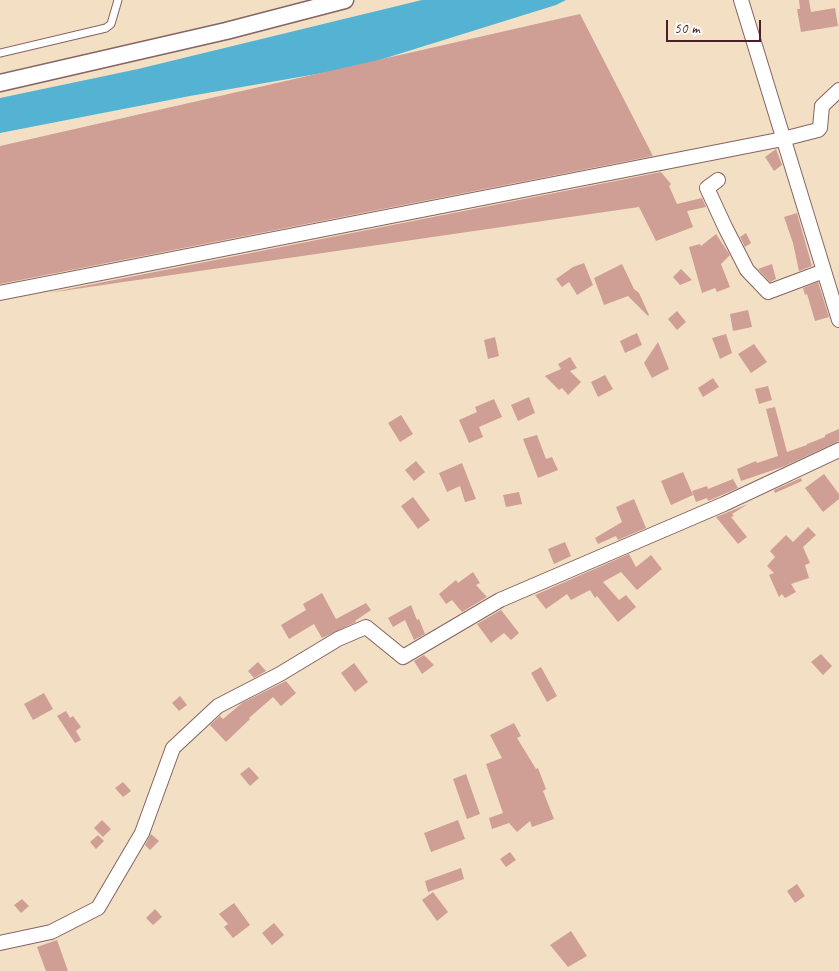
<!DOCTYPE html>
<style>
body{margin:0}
#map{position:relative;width:839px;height:971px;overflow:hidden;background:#f3e0c4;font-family:Caveat,sans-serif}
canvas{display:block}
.scale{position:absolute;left:666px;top:20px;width:95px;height:22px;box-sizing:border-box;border:2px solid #4a1f2b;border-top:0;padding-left:6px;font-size:15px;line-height:18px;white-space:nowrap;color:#4a1f2b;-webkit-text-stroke:4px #fdfcf7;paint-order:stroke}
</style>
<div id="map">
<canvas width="839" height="971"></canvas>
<div class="scale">50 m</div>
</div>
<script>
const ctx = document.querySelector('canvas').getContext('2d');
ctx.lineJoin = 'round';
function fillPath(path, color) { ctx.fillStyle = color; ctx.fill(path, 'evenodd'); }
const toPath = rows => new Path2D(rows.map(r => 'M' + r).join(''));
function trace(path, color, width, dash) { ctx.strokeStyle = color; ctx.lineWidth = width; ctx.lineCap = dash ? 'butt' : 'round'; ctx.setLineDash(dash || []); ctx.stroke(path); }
const water = toPath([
 [422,0,566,0,556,5,357,67,190,96,0,133,0,98,138,69]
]);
const building = toPath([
 [799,0,809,0,811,12,835,8,838,26,801,32,797,9,800,9],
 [580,14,653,156,0,284,0,146],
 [776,149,782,165,774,171,765,157],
 [661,172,671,184,669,186,677,204,702,198,706,207,687,211,693,227,656,241,639,207,48,293],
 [797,213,812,266,799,271,793,243,784,217],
 [746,233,751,243,745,247,740,237],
 [716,234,730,255,721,264,730,287,717,292,715,288,702,293,689,247,700,244,701,246],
 [584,263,593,285,577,295,569,282,562,287,556,279,573,267],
 [622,264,634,289,639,293,649,315,648,316,628,296,604,305,594,278],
 [772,264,776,279,770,282,758,269],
 [681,269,692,280,680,285,673,277],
 [818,282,829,317,815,321,807,294,805,295,803,288],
 [748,310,752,327,733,331,730,314],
 [677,311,686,322,677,330,668,319],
 [637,333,642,345,625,353,620,341],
 [726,334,732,353,720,359,712,338],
 [495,337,499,356,488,359,484,340],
 [658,342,669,369,652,378,644,363],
 [754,344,767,362,751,373,738,354],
 [570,357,577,368,570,371,581,382,568,395,562,388,559,390,545,376,561,369,558,364],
 [605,375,613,389,598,397,591,382],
 [713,378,719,387,703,397,698,388],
 [768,386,772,400,759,404,755,389],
 [529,397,535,413,518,421,511,405],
 [494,399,502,417,479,427,483,437,469,443,459,420,477,412,475,407],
 [775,407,787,452,807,445,807,444,825,437,825,435,839,429,839,441,785,466,741,481,737,469,756,461,757,463,778,456,766,409],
 [401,415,413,434,400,442,388,423],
 [537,435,546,459,552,457,558,470,538,478,523,439],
 [416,461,425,472,414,481,405,470],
 [462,463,476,499,465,502,460,486,447,492,439,473],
 [683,472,693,495,671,505,661,481],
 [824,474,839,494,839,499,823,512,805,488],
 [801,478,802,481,775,493,774,490],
 [733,479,738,488,708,501,707,498,696,502,692,491,707,486,708,489],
 [519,492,522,504,506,507,503,495],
 [413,497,430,520,418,529,401,506],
 [634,499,646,528,618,540,616,536,598,544,595,538,622,522,616,507],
 [748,504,732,514,734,516,731,517,747,537,738,544,716,517],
 [808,527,816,535,803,547,810,563,805,565,809,578,791,584,796,592,785,598,782,594,779,597,769,575,774,573,767,566,775,557,770,551,786,535,793,542],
 [565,542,571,556,554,564,548,549],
 [629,554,636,567,651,555,662,569,637,590,621,572,603,582,619,600,626,595,636,607,618,622,597,596,595,598,590,590,571,600,567,594,546,609,535,595],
 [473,572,480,583,476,585,487,597,462,612,452,600,446,604,439,594,456,580,458,583],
 [322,593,336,619,366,603,371,610,355,621,356,622,322,638,314,624,289,639,281,625,306,610,303,604],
 [411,605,417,620,419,619,425,634,414,640,405,620,393,627,388,618],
 [501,610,519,633,511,640,504,633,491,643,477,624],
 [821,654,832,666,823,675,811,662],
 [424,655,434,665,422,674,414,661],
 [258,662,266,671,254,678,248,671],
 [354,663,368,682,355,692,341,673],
 [541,667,557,696,547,702,531,673],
 [286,681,296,693,281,706,273,697,249,718,250,719,226,742,210,725,220,716,223,719,242,703],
 [44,693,53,709,33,720,24,704],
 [180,696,187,705,179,711,172,703],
 [66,711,70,718,73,716,81,727,76,731,81,740,75,743,57,716],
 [514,723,521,736,517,738,536,769,538,768,546,789,543,791,554,819,532,827,530,821,517,832,509,823,492,829,489,818,503,813,486,764,502,758,490,735],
 [249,767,259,778,250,786,240,774],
 [466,774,480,814,467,819,453,779],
 [123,782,131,791,123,797,115,788],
 [102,820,111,829,103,837,94,828],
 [458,820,465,839,431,852,424,833],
 [151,834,159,841,150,850,145,845],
 [98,835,104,841,96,849,90,842],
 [510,852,516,860,506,867,500,859],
 [461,868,464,879,428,892,425,881],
 [797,884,805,896,795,903,787,891],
 [433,892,448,912,437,921,422,900],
 [22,899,29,906,21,913,14,905],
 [234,903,250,925,233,938,224,927,228,924,219,914],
 [155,909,162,917,153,925,146,918],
 [274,923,284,935,272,945,262,933],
 [571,931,587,956,568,967,550,945],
 [57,940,68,971,46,971,37,947]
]);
const service = toPath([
 [0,53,106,28,111,24,118,0]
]);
const minor = toPath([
 [741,0,839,320],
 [718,180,707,188,725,227,747,270,768,292,824,271],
 [0,293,783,139,818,130,820,128,822,106,839,90],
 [0,943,51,932,98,908,142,833,173,748,218,706,280,674,338,639,366,627,403,657,500,600,724,504,839,450]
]);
const tertiary = toPath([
 [0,83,226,31,345,0]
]);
fillPath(water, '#54b2d3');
fillPath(building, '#cf9e95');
trace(service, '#856361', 9);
trace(minor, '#856361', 16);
trace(tertiary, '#856361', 19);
trace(service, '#fff', 7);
trace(minor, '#fff', 14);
trace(tertiary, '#fff', 16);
</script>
